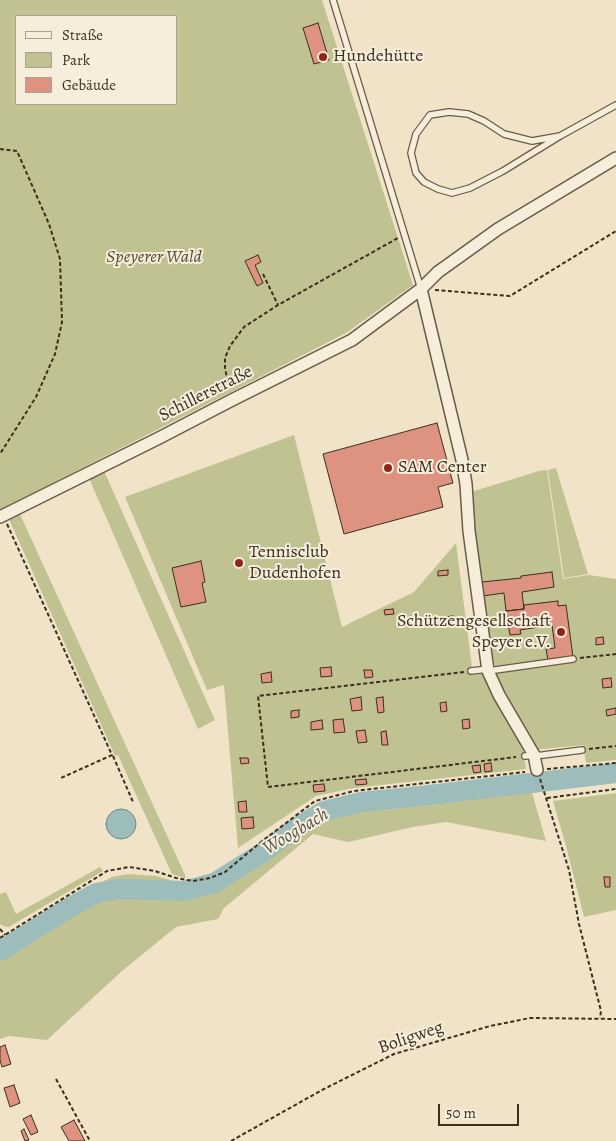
<!DOCTYPE html>
<meta charset="utf-8">
<style>
body{margin:0}
#map{position:relative;width:616px;height:1141px;overflow:hidden;background:#f1e3c7;font-family:Alegreya,serif}
canvas{display:block}
.legend{position:absolute;left:15px;top:15px;width:162px;height:90px;box-sizing:border-box;background:#f6eddb;border:1px solid #aba190;margin:0;padding:6px 9px;list-style:none;font-size:15px;color:#3b2f1f}
.legend li{display:flex;align-items:center;gap:10px;height:25px}
.legend b{width:25px;border:1px solid #aba190}
.scale{position:absolute;left:438px;top:1104px;width:81px;height:22px;box-sizing:border-box;border:2px solid #3b2f1f;border-top:0;padding-left:6px;font-size:15px;line-height:18px;white-space:nowrap;color:#3b2f1f;-webkit-text-stroke:4px #f6eddb;paint-order:stroke}
</style>
<div id="map">
<canvas width="616" height="1141"></canvas>
<ul class="legend">
<li><b style="height:6px;background:#f6eddb"></b>Straße</li>
<li><b style="height:14px;background:#c0c292"></b>Park</li>
<li><b style="height:14px;background:#de9381"></b>Gebäude</li>
</ul>
<div class="scale">50 m</div>
</div>
<script>
const ctx = document.querySelector('canvas').getContext('2d');
ctx.lineJoin = 'round';
function fillPath(path, color) { ctx.fillStyle = color; ctx.fill(path, 'evenodd'); }
const toPath = rows => new Path2D(rows.map(r => 'M' + r).join(''));
function trace(path, color, width, dash) { ctx.strokeStyle = color; ctx.lineWidth = width; ctx.lineCap = dash ? 'butt' : 'round'; ctx.setLineDash(dash || []); ctx.stroke(path); }
function label(font, color, halo, rows, align = 'center') {
  ctx.font = font + ' Alegreya,serif'; ctx.lineWidth = 4; ctx.setLineDash([]); ctx.textBaseline = 'middle'; ctx.strokeStyle = halo; ctx.fillStyle = color; for (const [text, x, y, turn = 0] of rows) {
    ctx.save(); ctx.translate(x, y); ctx.rotate((+turn || 0) * Math.PI / 180); ctx.textAlign = isNaN(turn) ? turn : align; if (halo) ctx.strokeText(text, 0, 0); ctx.fillText(text, 0, 0); ctx.restore();
  }
}
const green = toPath([
 [0,0,322,0,413,285,346,333,0,510],
 [16,16,176,16,176,104,16,104],
 [294,435,342,627,414,592,456,543,473,675,574,660,573,657,495,666,492,656,490,649,475,530,471,492,539,471,547,470,563,579,589,575,616,579,616,760,586,763,583,745,523,751,526,769,354,788,316,796,238,848,224,685,207,690,125,497],
 [556,468,588,574,564,578,548,470],
 [104,471,215,720,198,729,89,478],
 [19,512,186,877,184,878,172,874,118,755,115,756,8,517],
 [616,766,616,783,532,793,546,841,446,822,413,827,348,842,313,834,224,908,218,919,176,927,122,971,47,1040,9,1036,0,1039,0,943,75,895,112,877,128,874,156,876,188,885,214,881,236,868,317,803,359,793,397,790,544,773],
 [616,793,616,910,584,917,566,846,553,801],
 [100,867,103,871,9,927,3,926,0,924,0,894,6,892,16,914]
]);
const water = toPath([
 '106 824a15 15 0 1 1 30 0a15 15 0 1 1-30 0Z'
]);
const river = toPath([
 [0,951,67,909,96,893,119,889,184,891,214,883,262,853,297,827,324,811,361,802,420,796,616,773]
]);
const building = toPath([
 [318,23,329,60,314,64,303,28,318,23],
 [258,255,261,262,255,265,263,283,257,286,245,261,258,255],
 [437,423,453,483,438,487,443,507,344,534,323,454,437,423],
 [201,561,205,582,202,583,206,602,181,607,172,568,201,561],
 [448,570,448,575,438,576,438,571,448,570],
 [552,572,554,587,522,592,524,609,506,611,504,593,483,596,482,582,521,578,521,576,552,572],
 [558,601,558,606,566,605,573,657,548,660,546,649,555,648,552,625,520,630,521,634,510,635,506,611,524,609,524,605,558,601],
 [393,609,394,614,385,615,384,610,393,609],
 [453,616,453,624,444,625,444,617,453,616],
 [603,637,604,644,596,645,596,638,603,637],
 [331,667,332,676,321,677,320,668,331,667],
 [364,670,372,670,373,677,365,678,364,670],
 [271,672,272,682,262,683,261,674,271,672],
 [611,678,612,687,603,688,602,679,611,678],
 [361,697,362,710,352,711,350,699,361,697],
 [383,697,384,712,378,713,376,698,383,697],
 [446,702,447,711,441,712,440,703,446,702],
 [616,708,616,714,607,716,606,710,616,708],
 [299,710,299,717,291,718,291,711,299,710],
 [343,719,345,732,334,733,333,720,343,719],
 [469,719,470,728,463,729,462,720,469,719],
 [322,720,323,729,311,730,311,722,322,720],
 [365,730,367,742,358,743,356,731,365,730],
 [386,731,388,745,382,745,381,732,386,731],
 [240,758,248,758,249,763,241,764,240,758],
 [491,763,492,771,485,772,484,764,491,763],
 [480,765,481,772,474,773,472,766,480,765],
 [366,779,367,784,356,785,355,780,366,779],
 [324,784,325,791,314,792,313,785,324,784],
 [246,801,247,812,239,812,238,802,246,801],
 [253,817,254,828,242,829,241,818,253,817],
 [604,877,610,877,610,887,605,887,604,877],
 [5,1045,11,1064,2,1067,0,1060,0,1047,5,1045],
 [14,1085,20,1103,10,1107,4,1088,14,1085],
 [31,1115,38,1132,31,1135,23,1119,31,1115],
 [74,1120,85,1141,69,1141,61,1127,74,1120],
 [24,1129,29,1140,25,1141,21,1131,24,1129]
]);
const path = toPath([
 [0,149,17,151,49,224,60,259,62,322,55,354,36,397,0,454],
 [263,274,278,305],
 [435,290,510,296,616,231],
 [229,388,225,368,225,358,230,346,244,327,278,305,398,238],
 [7,524,112,755,61,778],
 [580,658,616,654],
 [464,672,258,696,268,787,516,757],
 [589,749,616,746],
 [113,756,133,802],
 [547,769,616,763],
 [540,779,569,870,579,924,601,1011,600,1018],
 [547,798,616,789],
 [0,929,5,935],
 [0,938,107,871,129,867,155,871,176,878,193,881,210,878,225,872,261,842,315,801,354,791,525,772],
 [56,1079,90,1141],
 [231,1141,322,1090,394,1054,490,1026,530,1018,616,1019]
]);
const service = toPath([
 [333,0,421,289],
 [560,136,532,141,504,134,484,121,468,114,449,112,430,115,416,134,411,153,416,173,424,182,438,189,452,193,470,188,503,171,560,136,616,105],
 [471,671,488,669],
 [488,671,573,659],
 [525,756,543,755,582,750]
]);
const minor = toPath([
 [421,289,462,460,466,484,469,531,488,671,499,695,534,755,537,770],
 [0,517,159,438,232,400,352,340,421,289,438,272,498,229,616,158]
]);
const markers = [
 [323,57,5,"#8f2418"],
 [388,468,5,"#8f2418"],
 [239,563,5,"#8f2418"],
 [561,632,5,"#8f2418"]
];
const poiNames = [
 ["Hundehütte",333,57],
 ["SAM Center",398,468],
 ["Tennisclub",249,553],
 ["Dudenhofen",249,574],
 ["Schützengesellschaft",551,622,"right"],
 ["Speyer e.V.",551,643,"right"]
];
const parkNames = [
 ["Speyerer Wald",154,258]
];
const streetNames = [
 ["Schillerstraße",206,394,-27],
 ["Boligweg",411,1038,-19]
];
const waterNames = [
 ["Woogbach",296,832,-31]
];
fillPath(green, '#c0c292');
fillPath(water, '#9cbdbc');
trace(water, '#75847d', 1);
trace(river, '#9cbdbc', 20);
fillPath(building, '#de9381');
trace(building, '#3b2f1f', 1);
trace(service, '#685c49', 8);
trace(minor, '#685c49', 14);
trace(path, '#3b2f1f', 2, [4, 2.5]);
trace(service, '#f6eddb', 5.5);
trace(minor, '#f6eddb', 11);
for (const [x, y, r, color] of markers) { const dot = new Path2D(); dot.arc(x, y, r, 0, 2 * Math.PI); ctx.fillStyle = color; ctx.fill(dot); trace(dot, '#f6eddb', 2); }
label('18px', '#3b2f1f', '#f6eddb', poiNames, 'left');
label('italic 18px', '#564c36', '#f6eddb', parkNames);
label('18px', '#3b2f1f', '#f6eddb', streetNames);
label('italic 19px', '#535246', '#f6eddb', waterNames);
</script>
